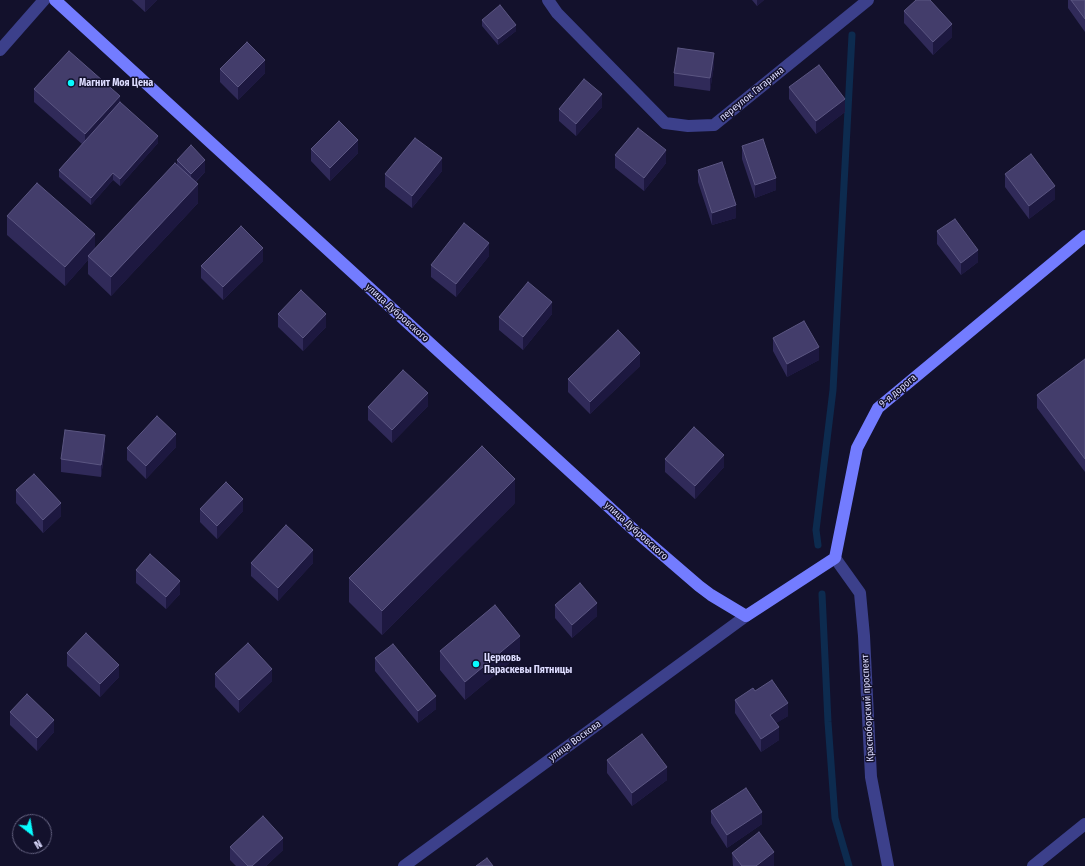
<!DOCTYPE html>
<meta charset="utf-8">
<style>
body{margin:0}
#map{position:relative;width:1085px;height:866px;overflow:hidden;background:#13112c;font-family:"Fira Sans Condensed",sans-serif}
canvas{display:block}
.north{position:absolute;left:12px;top:814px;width:40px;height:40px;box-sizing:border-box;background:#13112c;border:1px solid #646280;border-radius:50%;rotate:149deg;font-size:11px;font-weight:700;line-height:16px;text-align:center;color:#dddcff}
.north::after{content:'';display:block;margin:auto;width:14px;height:18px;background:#08fcff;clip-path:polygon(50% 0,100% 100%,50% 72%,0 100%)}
</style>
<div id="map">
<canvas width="1085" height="866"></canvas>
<div class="north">N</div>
</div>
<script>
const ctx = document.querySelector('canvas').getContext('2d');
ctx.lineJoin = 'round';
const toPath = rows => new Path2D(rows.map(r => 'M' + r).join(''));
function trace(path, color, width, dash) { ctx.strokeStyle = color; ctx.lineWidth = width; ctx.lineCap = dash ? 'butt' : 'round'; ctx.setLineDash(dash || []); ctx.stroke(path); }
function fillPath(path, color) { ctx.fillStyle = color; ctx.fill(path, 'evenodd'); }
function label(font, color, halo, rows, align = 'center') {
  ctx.font = font + ' "Fira Sans Condensed",sans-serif'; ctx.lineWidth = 3; ctx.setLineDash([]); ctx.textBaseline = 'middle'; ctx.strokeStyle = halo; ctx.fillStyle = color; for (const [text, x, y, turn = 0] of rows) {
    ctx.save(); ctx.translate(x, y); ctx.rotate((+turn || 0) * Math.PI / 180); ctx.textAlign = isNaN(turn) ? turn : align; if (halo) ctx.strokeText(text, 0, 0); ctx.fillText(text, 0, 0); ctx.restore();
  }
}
const stream = toPath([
 [818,545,816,530,833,390,852,35],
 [822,594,828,722,835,818,849,866]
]);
const street = toPath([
 [548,0,557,13,665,123,688,126,714,125,868,0],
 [0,50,44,0],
 [835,558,860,593,864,636,871,777,888,866],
 [404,866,746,616],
 [1033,866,1085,824]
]);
const secondary = toPath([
 [55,0,634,530,699,586,711,595,746,616,835,558,857,448,878,408,1085,236]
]);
const wall = toPath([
 [132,0,157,0,145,12],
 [752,0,764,0,757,6],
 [1068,0,1085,0,1085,32,1068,8],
 [904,11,952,37,933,55,904,23],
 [482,20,516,31,498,45,482,26],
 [714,65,710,91,674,86,674,73],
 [220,69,265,73,238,100,220,82],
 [789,87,845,112,816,134,789,99],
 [34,89,120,102,158,143,120,186,113,180,91,205,59,177,59,170,82,144,34,102],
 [602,107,576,136,559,121,559,109],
 [742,146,776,190,755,198,742,159],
 [311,149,358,153,330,181,311,161],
 [615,155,666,163,644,191,615,168],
 [177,160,205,172,196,182,198,203,111,296,88,274,88,260,65,286,7,235,7,216,95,249,177,165],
 [698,170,736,218,712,225,698,182],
 [442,171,412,208,385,187,385,174],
 [1005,174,1055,199,1029,219,1005,187],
 [937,231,978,262,961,275,937,244],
 [489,256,456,297,431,277,431,265],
 [263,261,223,300,201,278,201,266],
 [278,314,326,327,303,351,278,327],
 [552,314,523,350,499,330,499,317],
 [773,338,819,360,787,377,773,351],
 [1085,359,1085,472,1037,408,1037,395],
 [640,366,590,414,568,392,568,379],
 [428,406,392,443,368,420,368,407],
 [176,447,146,479,127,460,127,448],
 [105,448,101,477,61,472,61,459],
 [665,459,724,467,695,499,665,472],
 [16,490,61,516,43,533,16,503],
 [515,503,382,635,349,602,349,578],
 [200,509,243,511,217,539,200,522],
 [251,563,313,563,278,601,251,576],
 [136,570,180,594,166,609,136,583],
 [555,605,597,616,572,638,555,618],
 [440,651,520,654,465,700,440,670],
 [67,653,119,677,100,697,67,666],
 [375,658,436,709,418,723,375,671],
 [215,674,272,681,239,713,215,687],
 [755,691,788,716,776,723,779,740,761,752,735,713,735,700],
 [10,712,54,732,37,751,10,725],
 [607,760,667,780,632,806,607,773],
 [711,811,762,824,727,848,711,823],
 [230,847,283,850,266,866,236,866,230,860],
 [732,853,774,865,773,866,733,866]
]);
const shadedWall = toPath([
 [145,0,157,0,145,12],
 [757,0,764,0,757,6],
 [952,24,952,37,933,55,933,42],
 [516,25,516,31,498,45,498,39],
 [714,53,714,65,710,91,710,78],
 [265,60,265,73,238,100,238,87],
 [602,94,602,107,576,136,576,124],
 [120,96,120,109,85,147,85,134],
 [845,99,845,112,816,134,816,121],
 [158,136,158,143,120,186,120,179],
 [358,140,358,153,330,181,330,168],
 [666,150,666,163,644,191,644,178],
 [442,158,442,171,412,208,412,196],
 [205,160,205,172,191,186,191,174],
 [113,173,113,180,91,205,91,198],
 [776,178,776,190,755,198,755,185],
 [198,184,198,203,111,296,111,277],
 [1055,186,1055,199,1029,219,1029,206],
 [736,205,736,218,712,225,712,213],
 [95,234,95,252,88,256,88,260,65,286,65,267],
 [489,243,489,256,456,297,456,284],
 [263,248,263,261,223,300,223,287],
 [978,250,978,262,961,275,961,263],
 [552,302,552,314,523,350,523,337],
 [326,314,326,327,303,351,303,338],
 [819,347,819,360,787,377,787,364],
 [640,353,640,366,590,414,590,402],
 [428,393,428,406,392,443,392,430],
 [176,434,176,447,146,479,146,466],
 [105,435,105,448,101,477,101,465],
 [724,455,724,467,695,499,695,486],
 [515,479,515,503,382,635,382,611],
 [243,499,243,511,217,539,217,526],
 [61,503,61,516,43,533,43,520],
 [313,550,313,563,278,601,278,588],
 [180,581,180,594,166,609,166,597],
 [597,603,597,616,572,638,572,625],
 [520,636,520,654,465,700,465,682],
 [119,665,119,677,100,697,100,684],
 [272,669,272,681,239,713,239,700],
 [436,696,436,709,418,723,418,711],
 [788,703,788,716,770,727,770,715],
 [54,720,54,732,37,751,37,738],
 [779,727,779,740,761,752,761,739],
 [667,767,667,780,632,806,632,793],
 [762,812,762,824,727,848,727,835],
 [283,838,283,850,266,866,252,866],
 [774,852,774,865,773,866,756,866]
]);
const building = toPath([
 [916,0,930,0,952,24,933,42,904,11,916,0],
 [1071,0,1085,0,1085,19,1071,0],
 [500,5,516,25,498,39,482,20,500,5],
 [247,42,265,60,238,87,220,69,247,42],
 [678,48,714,53,710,78,674,73,678,48],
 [69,51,120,96,85,134,34,89,69,51],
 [819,65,845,99,816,121,789,87,819,65],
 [584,79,602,94,576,124,559,109,584,79],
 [120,102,158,136,120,179,113,173,91,198,59,170,120,102],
 [339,121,358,140,330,168,311,149,339,121],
 [638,128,666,150,644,178,615,155,638,128],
 [415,138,442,158,412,196,385,174,415,138],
 [763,139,776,178,755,185,742,146,763,139],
 [191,145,205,160,191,174,177,160,191,145],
 [1031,154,1055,186,1029,206,1005,174,1031,154],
 [722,162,736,205,712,213,698,170,722,162],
 [175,163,198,184,111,277,88,256,175,163],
 [37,183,95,234,65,267,7,216,37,183],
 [955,219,978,250,961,263,937,231,955,219],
 [464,223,489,243,456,284,431,265,464,223],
 [241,226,263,248,223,287,201,266,241,226],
 [528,282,552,302,523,337,499,317,528,282],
 [301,290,326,314,303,338,278,314,301,290],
 [804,321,819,347,787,364,773,338,804,321],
 [618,330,640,353,590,402,568,379,618,330],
 [1085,359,1085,459,1037,395,1085,359],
 [403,370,428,393,392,430,368,407,403,370],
 [157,416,176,434,146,466,127,448,157,416],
 [694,427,724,455,695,486,665,459,694,427],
 [65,430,105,435,101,465,61,459,65,430],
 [482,446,515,479,382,611,349,578,482,446],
 [34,474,61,503,43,520,16,490,34,474],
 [226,482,243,499,217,526,200,509,226,482],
 [286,525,313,550,278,588,251,563,286,525],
 [150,554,180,581,166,597,136,570,150,554],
 [580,583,597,603,572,625,555,605,580,583],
 [495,605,520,636,465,682,440,651,495,605],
 [86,633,119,665,100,684,67,653,86,633],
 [248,643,272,669,239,700,215,674,248,643],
 [393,644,436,696,418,711,375,658,393,644],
 [772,680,788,703,770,715,779,727,761,739,735,700,753,688,755,691,772,680],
 [27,694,54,720,37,738,10,712,27,694],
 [642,734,667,767,632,793,607,760,642,734],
 [746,788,762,812,727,835,711,811,746,788],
 [263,816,283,838,252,866,248,866,230,847,263,816],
 [759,832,774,852,756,866,742,866,732,853,759,832],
 [487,858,493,866,476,866,487,858]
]);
const markers = [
 [71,83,4,"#08fcff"],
 [476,664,4,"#08fcff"]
];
const poiNames = [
 ["Магнит Моя Цена",79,83],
 ["Церковь",484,658],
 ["Параскевы Пятницы",484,670]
];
const streetNames = [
 ["переулок Гагарина",752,94,-39],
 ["улица Дубровского",397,313,42],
 ["9-я дорога",898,391,-40],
 ["улица Дубровского",636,531,42],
 ["Красноборский проспект",868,708,-93],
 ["улица Воскова",575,741,-36]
];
trace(stream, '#0d2b4f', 7);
trace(street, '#3c408b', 12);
trace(secondary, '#737cff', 12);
fillPath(wall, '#302a59');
fillPath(shadedWall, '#1d1840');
fillPath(building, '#433d6b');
trace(building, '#5b5682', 1);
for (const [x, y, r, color] of markers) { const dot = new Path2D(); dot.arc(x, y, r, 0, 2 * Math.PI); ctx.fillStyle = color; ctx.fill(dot); trace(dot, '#13112c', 1.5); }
label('bold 10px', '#dddcff', '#13112c', poiNames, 'left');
label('10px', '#dddcff', '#13112c', streetNames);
</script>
